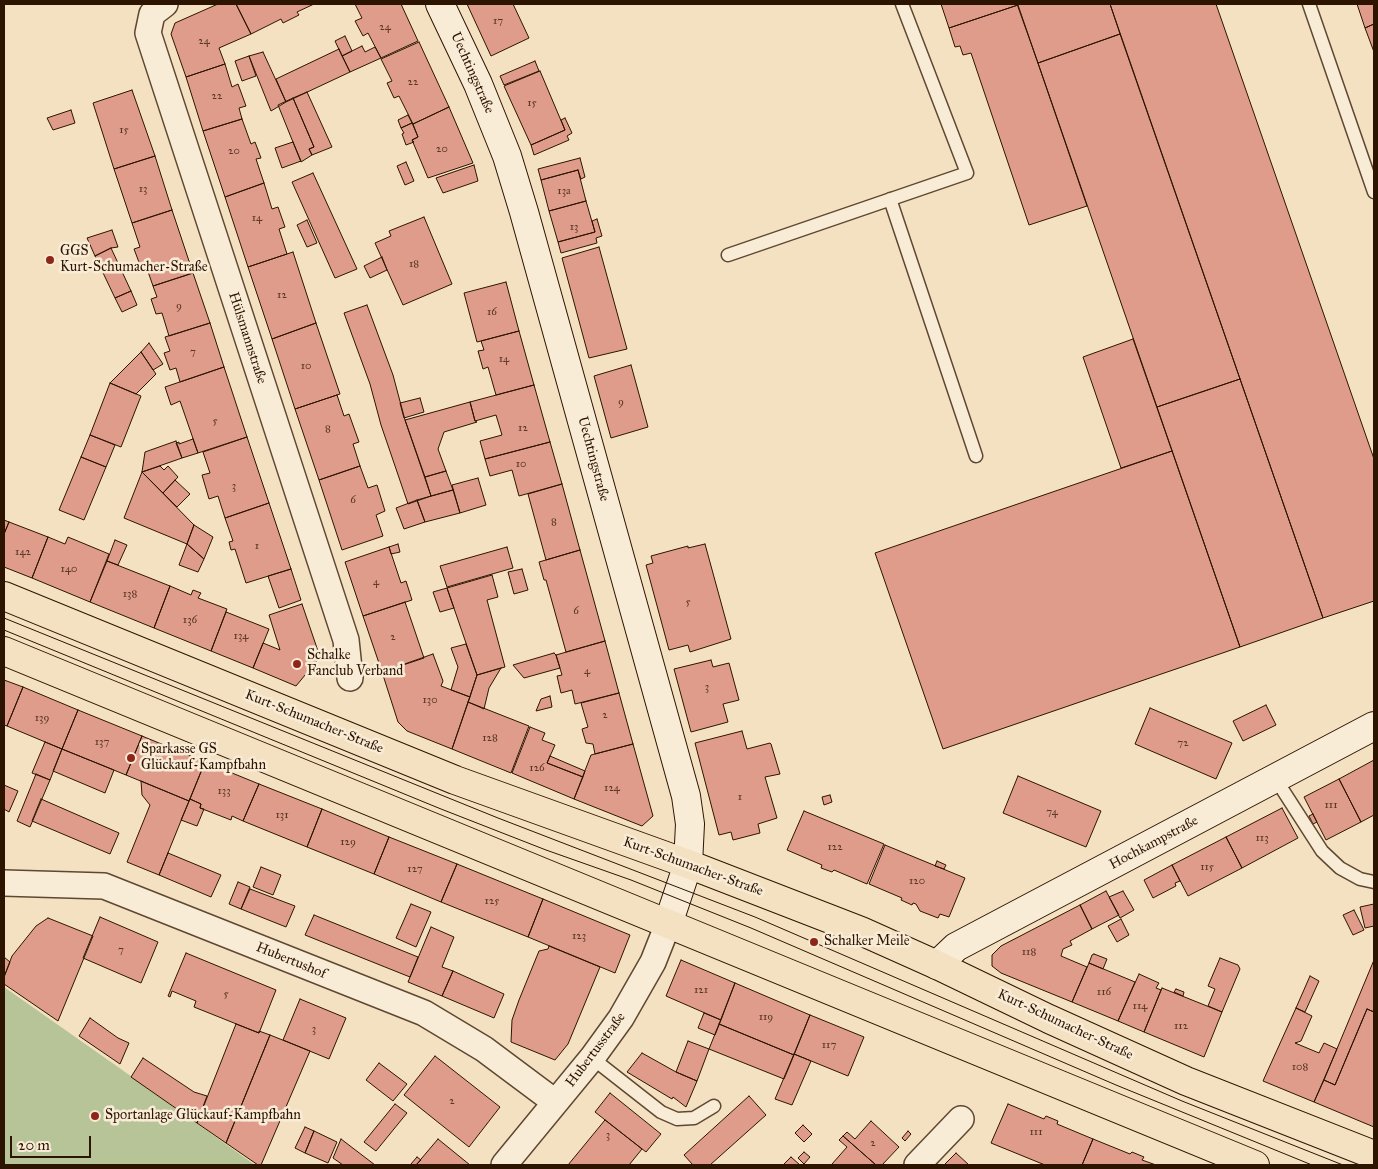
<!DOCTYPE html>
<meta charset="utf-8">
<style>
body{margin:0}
#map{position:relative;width:1378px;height:1169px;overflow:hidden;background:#f4e1c1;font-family:"IM FELL Great Primer",serif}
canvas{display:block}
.frame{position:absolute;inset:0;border:5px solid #2d1401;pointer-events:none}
.scale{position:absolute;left:10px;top:1136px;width:81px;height:22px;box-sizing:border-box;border:2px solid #2d1401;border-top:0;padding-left:6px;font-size:15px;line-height:18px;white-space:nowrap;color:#2d1401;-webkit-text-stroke:4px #f8ecd7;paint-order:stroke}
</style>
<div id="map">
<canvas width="1378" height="1169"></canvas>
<div class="frame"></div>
<div class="scale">20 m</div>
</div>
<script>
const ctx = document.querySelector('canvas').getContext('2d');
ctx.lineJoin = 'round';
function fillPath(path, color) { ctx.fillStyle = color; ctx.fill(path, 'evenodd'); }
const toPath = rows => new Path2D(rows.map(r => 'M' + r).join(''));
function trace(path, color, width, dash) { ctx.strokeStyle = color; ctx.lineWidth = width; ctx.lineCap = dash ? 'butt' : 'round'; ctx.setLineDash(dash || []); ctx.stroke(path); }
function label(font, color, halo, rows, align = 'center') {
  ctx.font = font + ' "IM FELL Great Primer",serif'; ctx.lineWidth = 5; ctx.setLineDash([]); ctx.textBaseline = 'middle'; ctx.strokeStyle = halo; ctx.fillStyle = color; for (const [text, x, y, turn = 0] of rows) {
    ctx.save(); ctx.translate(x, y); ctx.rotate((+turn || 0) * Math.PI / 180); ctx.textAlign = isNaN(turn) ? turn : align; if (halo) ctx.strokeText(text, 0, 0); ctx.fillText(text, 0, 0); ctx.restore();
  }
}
const green = toPath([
 [4,987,118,1067,255,1165,4,1165]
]);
const building = toPath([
 [218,4,236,4,251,34,219,48,225,64,186,77,171,34,175,23,218,4],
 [236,4,314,4,297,12,299,15,283,23,281,19,251,34,236,4],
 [355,4,401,4,418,41,381,58,368,33,363,36,355,21,362,18,355,4],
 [467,4,513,4,529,38,491,56,467,4],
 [941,4,1017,4,1018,5,949,28,941,4],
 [1017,4,1110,4,1120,34,1038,63,1017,4],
 [1110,4,1216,4,1374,459,1374,601,1323,618,1110,4],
 [1357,4,1374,4,1374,24,1365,28,1357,4],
 [1018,5,1087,206,1029,225,971,53,963,55,960,46,955,47,949,28,1018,5],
 [1374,24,1374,52,1365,28,1374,24],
 [1120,34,1240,379,1157,407,1038,63,1120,34],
 [345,36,352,51,342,56,335,41,345,36],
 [419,42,449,107,413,124,399,96,394,98,387,83,392,81,381,59,419,42],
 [362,46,365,52,375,47,381,58,350,72,342,56,362,46],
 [339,49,350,72,286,102,276,79,339,49],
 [263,52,286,102,271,111,249,56,263,52],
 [249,56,256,76,242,81,235,61,249,56],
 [535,61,539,71,504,85,500,76,535,61],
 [225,64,232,87,238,84,246,106,239,108,242,119,203,131,186,77,225,64],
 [540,71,565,130,531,145,504,86,540,71],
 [132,90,155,156,114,169,93,103,132,90],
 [307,92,332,147,312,155,309,149,314,147,293,98,307,92],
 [293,98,314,147,309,149,312,155,301,162,278,105,293,98],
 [449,107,473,163,428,178,412,140,418,137,413,124,449,107],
 [71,110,75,123,53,130,47,118,71,110],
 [408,115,412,123,401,128,398,120,408,115],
 [565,118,572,133,567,136,569,140,534,155,531,145,565,130,561,120,565,118],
 [242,119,251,144,255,142,261,158,256,159,264,183,225,197,203,131,242,119],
 [412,123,418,137,412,140,414,142,406,145,402,134,404,133,401,128,412,123],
 [293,142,301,161,282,168,275,148,293,142],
 [155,156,172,210,132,223,114,169,155,156],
 [580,158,585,177,581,179,578,170,541,180,538,169,580,158],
 [406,162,414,181,405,185,397,166,406,162],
 [474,165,478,181,443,193,436,178,474,165],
 [578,170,586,201,549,211,541,180,578,170],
 [313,173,357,269,335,278,292,182,313,173],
 [264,183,272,209,278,207,285,227,279,229,287,254,248,267,225,197,264,183],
 [586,201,595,232,558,242,549,211,586,201],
 [172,210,193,273,153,286,145,263,140,265,134,249,140,247,132,223,172,210],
 [424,217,452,284,403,305,375,243,391,236,389,231,424,217],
 [597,219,602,236,596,238,597,243,561,253,558,242,595,232,592,221,597,219],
 [307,220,317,243,307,247,297,225,307,220],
 [112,230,118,247,111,248,95,256,87,238,112,230],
 [599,247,627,349,589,358,562,258,599,247],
 [111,248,131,291,115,298,95,256,111,248],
 [293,252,316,323,272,339,248,267,293,252],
 [382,257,387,270,370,278,364,266,382,257],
 [193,273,210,323,169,336,162,313,156,314,151,299,157,297,153,286,193,273],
 [506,282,519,331,477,342,464,293,506,282],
 [131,291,137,305,122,312,115,298,131,291],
 [367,305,393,375,405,420,431,496,408,504,381,425,370,384,344,313,367,305],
 [210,323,224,367,180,382,176,368,170,370,164,353,170,351,165,337,210,323],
 [316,323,340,394,295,409,272,339,316,323],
 [519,331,534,385,496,395,488,367,483,369,478,351,484,350,481,341,519,331],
 [1133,339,1172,451,1121,468,1083,357,1133,339],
 [149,343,163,364,153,370,141,352,149,343],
 [141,352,156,374,136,394,110,383,141,352],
 [631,365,648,427,611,438,594,376,631,365],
 [224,367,247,437,198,453,180,401,171,405,165,387,224,367],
 [1240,379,1323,618,1240,647,1157,407,1240,379],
 [110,383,141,396,121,447,90,435,110,383],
 [534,385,550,442,485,459,480,441,502,435,496,415,475,421,470,402,534,385],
 [337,395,344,416,349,414,359,442,353,444,360,466,319,480,295,409,337,395],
 [420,398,424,412,404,418,400,403,420,398],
 [470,402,475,421,477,422,444,432,438,449,446,471,425,477,405,420,470,402],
 [90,435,115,445,106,467,81,457,90,435],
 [247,437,269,503,225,518,218,496,209,499,202,475,210,473,203,452,247,437],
 [193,439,198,453,182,458,176,443,179,442,179,444,193,439],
 [176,441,182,458,142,472,145,452,176,441],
 [550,442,562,484,519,496,512,470,490,476,485,459,550,442],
 [1172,451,1240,647,943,749,875,553,1172,451],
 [81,457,106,467,84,520,59,510,81,457],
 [160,466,164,470,168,466,178,477,163,493,142,472,160,466],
 [360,466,368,488,377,485,385,511,376,515,383,536,342,550,319,480,360,466],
 [446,471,453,490,431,496,425,477,446,471],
 [142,472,194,525,187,544,124,518,142,472],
 [478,478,486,505,460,513,452,485,478,478],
 [175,480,190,494,177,507,163,493,175,480],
 [562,484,580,550,546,560,528,494,562,484],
 [453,490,460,513,425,522,417,500,453,490],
 [417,500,425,522,404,529,396,508,417,500],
 [269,503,291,569,246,583,235,549,231,550,229,542,233,541,225,518,269,503],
 [4,520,9,522,4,534,4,520],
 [9,522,48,537,32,578,4,567,4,534,9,522],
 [194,525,213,537,204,559,187,544,194,525],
 [48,537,65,544,68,537,109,554,90,602,32,578,48,537],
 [115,540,127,545,118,565,107,561,115,540],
 [187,544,204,559,198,572,179,565,187,544],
 [398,544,400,552,391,554,389,547,398,544],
 [705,544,731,639,690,652,688,645,669,650,646,565,653,563,651,556,688,546,688,548,705,544],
 [389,547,401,583,406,581,412,600,363,616,345,562,389,547],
 [507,547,513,568,447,587,440,566,507,547],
 [580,550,605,641,566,652,546,580,544,580,539,562,580,550],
 [107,561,170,586,154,628,90,602,107,561],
 [291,569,301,600,279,608,268,576,291,569],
 [522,569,528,590,514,594,508,572,522,569],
 [492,575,498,597,487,600,505,667,477,675,447,588,492,575],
 [170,586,191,595,193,590,201,593,198,598,227,609,211,651,154,628,170,586],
 [447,588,454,608,440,612,433,592,447,588],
 [405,602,424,658,382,672,363,616,405,602],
 [302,604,320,657,296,686,253,668,263,643,280,650,269,615,302,604],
 [226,612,269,629,253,668,211,651,226,612],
 [605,641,619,693,575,704,572,690,561,693,557,676,562,675,556,655,605,641],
 [466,644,477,675,470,697,451,690,458,667,451,648,466,644],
 [554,653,556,655,560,668,524,678,513,665,554,653],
 [433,654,443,681,441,686,470,697,452,749,407,731,398,722,382,672,433,654],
 [711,660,713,667,729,663,739,700,723,704,728,722,691,732,674,669,711,660],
 [501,668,489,688,484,709,468,702,477,675,501,668],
 [4,680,23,687,7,726,4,725,4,680],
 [23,687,78,710,62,749,7,726,23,687],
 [619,693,633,744,595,754,593,744,586,743,582,729,588,727,581,703,619,693],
 [550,696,552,707,536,711,541,699,550,696],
 [468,702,529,726,511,773,452,749,468,702],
 [1266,705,1276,725,1243,741,1233,721,1266,705],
 [1150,708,1232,743,1216,779,1135,744,1150,708],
 [78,710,142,736,126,775,62,749,78,710],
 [530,727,545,733,542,740,555,745,547,763,583,777,574,799,512,773,530,727],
 [742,731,747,749,770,743,771,744,780,774,765,777,777,818,758,824,760,833,733,840,731,832,719,835,695,743,742,731],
 [142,736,205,762,189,801,126,775,142,736],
 [45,742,62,749,50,780,32,773,45,742],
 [633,744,653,816,642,826,574,799,591,755,633,744],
 [62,749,114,770,105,793,53,771,62,749],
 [550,756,585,771,583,777,547,763,550,756],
 [1374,760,1374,815,1361,822,1339,779,1374,760],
 [205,762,259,784,243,821,232,816,231,820,200,808,201,804,190,799,205,762],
 [36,774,50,780,30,827,17,821,36,774],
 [1018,776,1101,811,1086,847,1003,813,1018,776],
 [1339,779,1361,822,1326,840,1304,797,1339,779],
 [141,781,189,801,159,875,127,862,150,805,142,795,141,781],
 [259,784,322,809,307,847,243,821,259,784],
 [4,785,18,791,9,812,4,809,4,785],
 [830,795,832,802,824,805,822,797,830,795],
 [41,799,119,833,110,854,32,821,41,799],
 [190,799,201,804,200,808,204,809,197,826,181,820,190,799],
 [1282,808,1298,838,1242,868,1226,837,1282,808],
 [322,809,389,837,374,874,307,847,322,809],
 [804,811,884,844,867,884,834,870,832,872,821,868,822,865,787,850,804,811],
 [1313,814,1317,822,1313,824,1309,816,1313,814],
 [389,837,457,864,441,902,374,874,389,837],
 [1226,837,1242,868,1188,896,1172,865,1226,837],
 [885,845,965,878,949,917,940,914,938,918,920,911,916,904,913,903,912,905,901,900,902,898,869,884,885,845],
 [168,853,221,875,211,897,159,875,168,853],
 [937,861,946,865,944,869,935,866,937,861],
 [457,864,543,899,528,937,441,902,457,864],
 [1172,865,1180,881,1175,883,1176,886,1153,898,1144,880,1172,865],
 [261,867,281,875,273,895,253,887,261,867],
 [238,882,250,887,241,909,229,904,238,882],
 [250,889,295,906,286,927,241,909,250,889],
 [1106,891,1119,915,1092,929,1080,905,1106,891],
 [1123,891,1134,910,1120,918,1109,897,1123,891],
 [543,899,630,935,615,973,528,937,543,899],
 [411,904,431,912,416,947,396,938,411,904],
 [1374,904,1374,926,1365,928,1360,907,1374,904],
 [1080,905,1092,929,1070,941,1072,945,1063,949,1061,956,1087,967,1072,1002,1001,973,992,966,992,955,1001,946,1080,905],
 [1354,910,1364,930,1353,935,1343,915,1354,910],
 [314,915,418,957,410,977,305,935,314,915],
 [100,917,158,942,141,983,83,958,100,917],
 [48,918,93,936,58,1021,4,984,4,977,12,956,36,926,48,918],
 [1121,919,1129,935,1117,942,1108,926,1121,919],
 [431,927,454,937,442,967,453,971,442,996,408,982,431,927],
 [549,946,600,967,568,1044,555,1060,511,1042,512,1020,519,1000,539,951,548,949,549,946],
 [186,953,276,990,259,1033,194,1007,196,1001,172,991,170,997,168,996,186,953],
 [1094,954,1107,959,1103,969,1089,963,1092,955,1094,954],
 [4,957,10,962,4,977,4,957],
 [1220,958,1238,965,1240,969,1222,1012,1208,1006,1215,989,1208,986,1220,958],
 [681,960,735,983,721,1020,666,996,681,960],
 [1374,960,1374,1012,1367,1009,1335,1085,1324,1080,1374,960],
 [1089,963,1135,982,1118,1021,1072,1002,1089,963],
 [453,971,504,994,494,1018,442,996,453,971],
 [1139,974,1159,983,1156,988,1161,990,1144,1032,1118,1021,1139,974],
 [1310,976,1319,981,1305,1012,1296,1008,1310,976],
 [735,983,810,1015,794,1055,719,1024,735,983],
 [1162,988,1222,1012,1204,1057,1144,1032,1162,988],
 [1176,989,1184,992,1183,996,1174,992,1176,989],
 [300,999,346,1018,329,1059,283,1040,300,999],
 [1296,1008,1312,1016,1301,1041,1295,1043,1319,1053,1324,1043,1337,1049,1314,1102,1263,1081,1296,1008],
 [1367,1009,1374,1012,1374,1127,1314,1102,1324,1080,1335,1085,1367,1009],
 [704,1013,721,1020,715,1035,698,1028,704,1013],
 [810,1015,864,1037,848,1076,794,1054,810,1015],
 [90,1018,118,1038,129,1043,120,1064,79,1036,90,1018],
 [236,1024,259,1033,259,1031,270,1035,226,1143,197,1123,236,1024],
 [719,1024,794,1055,784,1079,709,1049,719,1024],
 [270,1035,310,1051,261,1165,258,1165,226,1143,270,1035],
 [688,1041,709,1049,697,1081,676,1072,688,1041],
 [642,1053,676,1072,697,1081,686,1107,673,1097,672,1099,627,1072,642,1053],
 [794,1054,811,1061,792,1105,775,1099,794,1054],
 [435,1056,500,1107,469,1147,404,1095,435,1056],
 [143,1058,194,1092,207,1096,197,1123,131,1077,143,1058],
 [379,1063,407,1084,393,1101,366,1080,379,1063],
 [610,1093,661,1134,646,1152,595,1112,610,1093],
 [749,1096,766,1115,710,1165,693,1165,684,1155,749,1096],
 [395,1104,407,1113,376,1151,364,1142,395,1104],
 [1008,1104,1044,1119,1046,1116,1058,1121,1057,1124,1093,1139,1082,1165,1045,1165,991,1143,1008,1104],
 [605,1120,642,1149,629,1165,568,1165,605,1120],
 [871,1121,899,1147,882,1165,876,1165,843,1136,847,1132,855,1139,871,1121],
 [803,1125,812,1134,804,1142,795,1133,803,1125],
 [305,1127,314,1131,305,1153,295,1148,305,1127],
 [314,1131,337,1142,328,1163,305,1153,314,1131],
 [908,1131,911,1134,905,1141,902,1138,908,1131],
 [843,1136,876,1165,833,1165,832,1164,847,1147,839,1140,843,1136],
 [341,1139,375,1165,343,1165,333,1158,341,1139],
 [438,1139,470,1165,416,1165,438,1139],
 [1093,1139,1130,1154,1132,1152,1144,1157,1142,1160,1156,1165,1082,1165,1093,1139],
 [804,1152,810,1157,804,1164,798,1158,804,1152],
 [956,1153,969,1165,944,1165,956,1153],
 [417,1157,421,1160,416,1165,413,1165,411,1164,417,1157],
 [791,1157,800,1165,783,1165,791,1157]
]);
const lane = toPath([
 [1309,4,1374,192],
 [890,199,976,456],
 [728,255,967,173,902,4],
 [1275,778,1322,851,1340,868,1360,879,1374,882],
 [592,1058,661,1112,677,1119,694,1118,714,1106]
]);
const street = toPath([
 [165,4,152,14,148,33,346,640,350,678],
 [4,883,104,886,424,1013,484,1049,555,1102],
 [504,1165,592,1058,621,1018,653,962,668,924],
 [917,1165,961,1119]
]);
const secondary = toPath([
 [440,4,478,84,507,156,524,212,686,796,690,824,688,864,668,924],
 [937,965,956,947,1374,726]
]);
const primary = toPath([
 [4,596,455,780,688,864,861,931,937,965,1049,1019,1186,1081,1374,1155],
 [4,651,1255,1165]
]);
const tram = toPath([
 [4,618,498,818,755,917,1182,1101,1343,1165],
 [4,630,441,809,546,850,631,880,751,928,1116,1085,1312,1165]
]);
const markers = [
 [50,260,5,"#8f2418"],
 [297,664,5,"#8f2418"],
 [131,758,5,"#8f2418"],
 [814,942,5,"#8f2418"],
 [95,1116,5,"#8f2418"]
];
const numberNames = [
 ["17",498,21],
 ["24",385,27],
 ["24",204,41],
 ["22",413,82],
 ["22",217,96],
 ["15",532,103],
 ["15",124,130],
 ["20",442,149],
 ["20",234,151],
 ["13",143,189],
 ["13a",564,191],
 ["14",257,218],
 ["13",574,227],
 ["18",414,264],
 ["12",282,295],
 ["9",179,306],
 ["16",492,312],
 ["7",193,352],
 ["14",504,359],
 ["10",306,366],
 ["9",621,402],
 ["5",215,421],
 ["12",523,428],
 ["8",328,429],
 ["10",521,464],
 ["3",234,486],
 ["6",353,500],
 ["8",554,522],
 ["1",257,546],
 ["142",23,552],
 ["140",69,569],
 ["4",376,582],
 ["138",130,594],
 ["5",688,602],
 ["6",576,611],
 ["136",190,620],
 ["134",241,636],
 ["2",393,637],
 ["4",587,671],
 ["3",707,687],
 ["130",430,700],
 ["2",605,715],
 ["139",42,718],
 ["128",490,738],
 ["137",102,742],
 ["72",1183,743],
 ["126",537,768],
 ["124",612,788],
 ["133",224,791],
 ["1",740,797],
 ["111",1331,805],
 ["74",1052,812],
 ["131",282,815],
 ["113",1262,838],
 ["129",348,842],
 ["122",835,847],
 ["115",1207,867],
 ["127",415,869],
 ["120",917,881],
 ["125",492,901],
 ["123",579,936],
 ["7",121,950],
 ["118",1029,952],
 ["121",701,990],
 ["116",1104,992],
 ["5",226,994],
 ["114",1140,1006],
 ["119",766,1017],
 ["112",1181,1026],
 ["3",314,1029],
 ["117",829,1045],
 ["108",1300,1067],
 ["2",452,1101],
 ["111",1036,1132],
 ["3",608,1135],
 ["2",873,1143]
];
const streetNames = [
 ["Uechtingstraße",472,73,66],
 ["Hülsmannstraße",247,338,72],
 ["Uechtingstraße",593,459,75],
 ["Kurt-Schumacher-Straße",314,722,22],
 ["Hochkampstraße",1154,843,-28],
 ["Kurt-Schumacher-Straße",693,867,20],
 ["Hubertushof",291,961,22],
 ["Kurt-Schumacher-Straße",1065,1025,25],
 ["Hubertusstraße",596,1050,-53]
];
const poiNames = [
 ["GGS",60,252],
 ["Kurt-Schumacher-Straße",60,268],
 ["Schalke",307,656],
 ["Fanclub Verband",307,672],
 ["Sparkasse GS",141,750],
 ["Glückauf-Kampfbahn",141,766],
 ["Schalker Meile",824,942],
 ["Sportanlage Glückauf-Kampfbahn",105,1116]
];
fillPath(green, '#b6c497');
fillPath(building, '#df9c8b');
trace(building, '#2d1401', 1);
trace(lane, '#5f4731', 15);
trace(street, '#5f4731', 28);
trace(secondary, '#2d1401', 30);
trace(primary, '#2d1401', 30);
trace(lane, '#f8ecd7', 12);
trace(street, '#f8ecd7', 25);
trace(secondary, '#f8ecd7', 28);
trace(primary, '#f4e1c1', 28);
trace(tram, '#2d1401', 1);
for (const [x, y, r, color] of markers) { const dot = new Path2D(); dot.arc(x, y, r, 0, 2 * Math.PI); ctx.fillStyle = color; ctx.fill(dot); trace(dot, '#f8ecd7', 2); }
label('11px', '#5a3624', null, numberNames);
label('14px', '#2d1401', '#f8ecd7', streetNames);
label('14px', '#2d1401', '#f8ecd7', poiNames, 'left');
</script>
